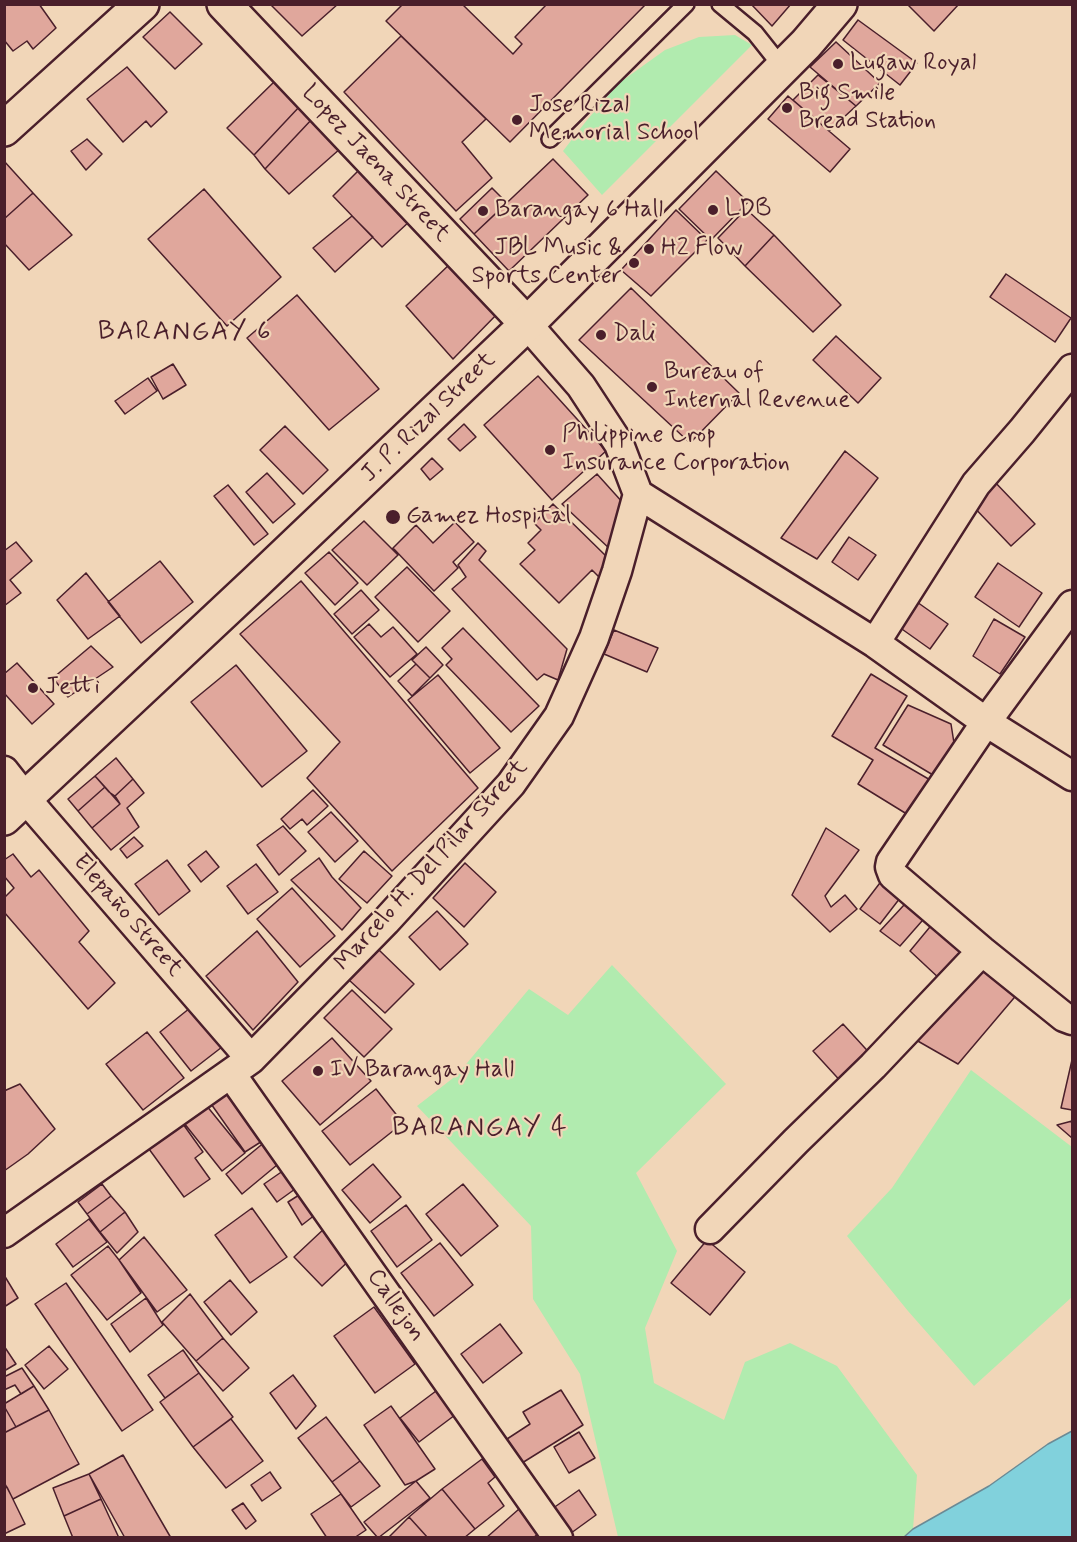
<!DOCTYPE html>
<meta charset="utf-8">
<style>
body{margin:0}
#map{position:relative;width:1077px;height:1542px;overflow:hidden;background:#f1d6b8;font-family:Mynerve,sans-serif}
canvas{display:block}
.frame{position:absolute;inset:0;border:6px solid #4a1f2b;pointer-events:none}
</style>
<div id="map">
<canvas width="1077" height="1542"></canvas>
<div class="frame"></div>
</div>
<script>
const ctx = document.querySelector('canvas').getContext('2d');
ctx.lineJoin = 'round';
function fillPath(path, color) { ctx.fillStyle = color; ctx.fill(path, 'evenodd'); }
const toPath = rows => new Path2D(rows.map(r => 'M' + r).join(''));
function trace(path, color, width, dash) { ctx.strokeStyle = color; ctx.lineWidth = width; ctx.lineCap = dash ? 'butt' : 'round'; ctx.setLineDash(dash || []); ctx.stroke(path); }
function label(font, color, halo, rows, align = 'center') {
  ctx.font = font + ' Mynerve,sans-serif'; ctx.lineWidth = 4.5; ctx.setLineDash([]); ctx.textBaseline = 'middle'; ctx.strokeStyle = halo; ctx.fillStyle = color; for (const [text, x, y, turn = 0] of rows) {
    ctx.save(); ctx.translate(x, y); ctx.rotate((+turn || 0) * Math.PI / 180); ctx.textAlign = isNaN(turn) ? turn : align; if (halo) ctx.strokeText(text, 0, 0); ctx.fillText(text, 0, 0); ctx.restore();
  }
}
const green = toPath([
 [735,35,752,45,602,195,563,151,587,120,619,83,665,50,699,37],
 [612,965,726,1084,636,1173,677,1251,645,1328,654,1383,724,1420,745,1362,790,1343,837,1366,917,1475,913,1529,904,1538,618,1537,580,1374,533,1299,531,1226,417,1106,457,1075,529,989,568,1015],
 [971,1070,1072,1147,1072,1297,974,1386,908,1311,847,1236,892,1188]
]);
const water = toPath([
 [1072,1431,1072,1537,904,1537,913,1529,989,1486,1048,1444,1072,1431]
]);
const building = toPath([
 [4,4,39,4,56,28,33,49,27,41,13,51,4,40,4,4],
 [270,4,338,4,302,36,270,4],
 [403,4,462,4,513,54,522,44,515,37,547,4,646,4,510,142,386,21,403,4],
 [751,4,791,4,772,26,751,4],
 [907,4,959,4,934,31,907,4],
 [170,12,202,44,175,69,143,37,170,12],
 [858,20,917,63,900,85,843,40,858,20],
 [401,36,486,119,462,142,492,178,456,211,344,92,401,36],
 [836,42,880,83,856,106,810,67,836,42],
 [127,67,167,112,151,127,146,121,123,142,87,99,127,67],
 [818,75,856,106,829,131,793,100,818,75],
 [276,80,300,106,254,155,227,128,276,80],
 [788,96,850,149,830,172,768,119,788,96],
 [300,106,313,118,265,169,254,155,300,106],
 [313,118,341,148,289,194,265,169,313,118],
 [87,139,102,154,86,170,71,151,87,139],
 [553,159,588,195,509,271,474,234,553,159],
 [4,161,33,193,4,219,4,161],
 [361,168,411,220,382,247,333,196,361,168],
 [716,171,748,202,711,240,679,209,716,171],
 [492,188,507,203,474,234,460,219,492,188],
 [204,189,281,277,227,326,148,239,204,189],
 [33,193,72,235,29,270,4,243,4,219,33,193],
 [746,209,774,235,745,266,718,238,746,209],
 [676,210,707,240,651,296,621,270,676,210],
 [352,216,373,237,335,272,313,248,352,216],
 [774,235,841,305,813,332,745,266,774,235],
 [452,262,500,311,453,359,406,306,452,262],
 [1006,274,1071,318,1055,342,990,297,1006,274],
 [631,288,739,393,690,443,579,340,631,288],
 [297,295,379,389,329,430,247,338,297,295],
 [836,336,881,378,858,403,813,360,836,336],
 [173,364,186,385,163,399,151,377,173,364],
 [538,376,606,451,552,500,484,425,538,376],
 [148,378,157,391,125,414,115,401,148,378],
 [464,424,476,437,460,451,448,439,464,424],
 [285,426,328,470,303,494,260,450,285,426],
 [845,451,878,478,817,559,781,538,845,451],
 [432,458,443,469,430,480,421,469,432,458],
 [267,473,295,504,273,523,246,492,267,473],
 [597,474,624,504,611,550,562,504,597,474],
 [992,479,1035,524,1011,546,968,501,992,479],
 [228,485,268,534,254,545,214,496,228,485],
 [553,504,608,558,600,578,592,570,559,603,520,564,535,550,528,543,541,530,534,523,553,504],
 [364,521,398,555,367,585,332,550,364,521],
 [455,522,474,542,453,562,458,568,434,591,393,548,416,525,433,543,455,522],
 [849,537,876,555,858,580,832,562,849,537],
 [16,542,32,561,10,580,21,593,4,606,4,551,16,542],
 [478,543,486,551,479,560,567,649,558,680,544,674,537,680,452,589,466,577,458,565,478,543],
 [329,552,358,583,335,605,305,573,329,552],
 [160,561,193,602,141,643,108,602,160,561],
 [998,563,1042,593,1019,627,975,597,998,563],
 [407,567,450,611,418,642,375,597,407,567],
 [86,573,120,616,88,639,57,600,86,573],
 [301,581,478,788,392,871,307,778,340,742,240,634,301,581],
 [361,590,379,610,352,634,334,614,361,590],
 [917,602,948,624,930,649,899,627,917,602],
 [994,619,1025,637,1000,674,973,656,994,619],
 [369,624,381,637,393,627,417,654,390,677,354,637,369,624],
 [463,628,539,706,511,732,446,665,452,659,442,648,463,628],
 [614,630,658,648,647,672,604,654,614,630],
 [91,646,113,667,68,697,53,678,91,646],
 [426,647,443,665,430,678,412,660,426,647],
 [17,663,54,704,32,724,4,693,4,674,17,663],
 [416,664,430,678,412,696,398,681,416,664],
 [236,665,307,751,262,787,191,702,236,665],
 [871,674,907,696,875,748,932,781,910,816,858,784,873,760,832,736,871,674],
 [438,675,500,748,470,773,408,700,438,675],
 [908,705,951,724,954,743,933,775,883,745,908,705],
 [116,758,133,779,115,796,109,792,95,776,116,758],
 [95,776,105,787,78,811,68,799,95,776],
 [133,779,144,793,127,808,139,827,111,850,92,828,120,804,115,796,133,779],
 [105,787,120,804,92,828,78,811,105,787],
 [313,790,328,806,307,825,302,819,290,829,281,819,313,790],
 [331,812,358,841,335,862,308,832,331,812],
 [283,826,306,851,279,875,257,845,283,826],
 [826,828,859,850,825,896,831,907,845,895,857,909,830,932,792,895,826,828],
 [134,837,143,846,127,858,120,849,134,837],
 [206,851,219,867,201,882,188,865,206,851],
 [364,851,392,876,367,903,339,879,364,851],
 [13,854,31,877,39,870,89,931,79,942,115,983,88,1009,4,912,4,898,14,888,4,876,4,860,13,854],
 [319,858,332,877,361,908,342,930,291,880,319,858],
 [167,860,190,891,159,915,135,884,167,860],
 [465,863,496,892,464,927,433,898,465,863],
 [256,864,278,892,248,914,227,886,256,864],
 [886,875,907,889,880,924,860,909,886,875],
 [292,888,335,936,300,967,257,919,292,888],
 [916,901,929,913,900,946,880,931,904,905,910,909,916,901],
 [437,911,468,944,440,970,409,937,437,911],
 [939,916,972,945,941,980,910,951,939,916],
 [257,931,298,982,253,1030,206,976,257,931],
 [379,950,414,984,385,1013,349,980,379,950],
 [986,961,1019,992,958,1064,916,1040,986,961],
 [352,990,392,1029,364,1057,324,1018,352,990],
 [190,1008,222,1047,191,1071,160,1032,190,1008],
 [843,1024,875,1059,845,1086,813,1051,843,1024],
 [147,1032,184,1078,143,1110,106,1064,147,1032],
 [332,1038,371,1081,320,1125,282,1081,332,1038],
 [1072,1060,1072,1110,1061,1108,1072,1060],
 [20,1084,55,1129,28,1154,4,1171,4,1091,20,1084],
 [231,1084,267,1138,245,1152,209,1101,231,1084],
 [376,1089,403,1123,350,1165,322,1131,376,1089],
 [206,1105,245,1153,222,1171,184,1123,206,1105],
 [1072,1121,1072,1138,1057,1125,1072,1121],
 [183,1124,203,1152,195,1158,210,1179,184,1197,149,1149,183,1124],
 [266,1141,283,1160,242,1194,226,1174,266,1141],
 [373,1164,401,1197,370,1223,342,1190,373,1164],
 [290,1166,302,1184,277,1202,264,1184,290,1166],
 [102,1184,111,1196,87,1214,78,1202,102,1184],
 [463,1184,498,1226,461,1256,426,1214,463,1184],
 [307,1190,320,1211,302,1225,288,1202,307,1190],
 [111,1196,125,1212,100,1232,87,1214,111,1196],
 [406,1205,432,1240,397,1267,371,1231,406,1205],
 [252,1208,287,1257,250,1283,215,1235,252,1208],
 [125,1212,138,1232,117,1253,100,1232,125,1212],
 [89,1219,107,1242,73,1267,56,1244,89,1219],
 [326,1227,354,1256,322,1286,294,1257,326,1227],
 [144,1237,187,1290,157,1312,119,1260,144,1237],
 [707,1240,745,1272,710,1315,671,1283,707,1240],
 [440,1243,473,1285,434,1316,401,1273,440,1243],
 [108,1246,119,1260,141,1293,107,1320,71,1275,108,1246],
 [4,1275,18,1298,4,1307,4,1275],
 [230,1280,257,1312,231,1335,204,1302,230,1280],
 [66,1283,153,1410,122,1431,35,1304,66,1283],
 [190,1294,223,1338,196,1361,162,1322,190,1294],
 [146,1298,163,1325,130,1352,111,1324,146,1298],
 [374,1307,415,1364,375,1393,334,1336,374,1307],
 [500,1324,522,1353,483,1383,461,1354,500,1324],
 [223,1338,249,1368,223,1391,196,1361,223,1338],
 [4,1346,16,1364,4,1371,4,1346],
 [49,1346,68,1369,44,1389,25,1365,49,1346],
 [183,1350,199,1373,165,1398,148,1375,183,1350],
 [22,1368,34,1386,21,1394,15,1385,4,1390,4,1377,22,1368],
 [199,1373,233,1417,193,1447,160,1402,199,1373],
 [293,1375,316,1406,296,1429,270,1393,293,1375],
 [34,1386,49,1410,16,1427,4,1406,4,1404,34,1386],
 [440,1388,459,1412,419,1442,400,1418,440,1388],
 [561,1390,583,1425,522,1463,507,1439,530,1424,523,1412,561,1390],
 [4,1406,16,1427,4,1433,4,1406],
 [391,1406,435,1469,416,1481,405,1485,364,1425,391,1406],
 [49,1410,79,1464,13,1499,4,1482,4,1433,49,1410],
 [326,1417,360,1461,332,1482,298,1438,326,1417],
 [231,1419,263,1461,226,1488,193,1447,231,1419],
 [579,1432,595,1458,569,1473,554,1447,579,1432],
 [123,1455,171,1538,125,1538,89,1474,123,1455],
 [482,1459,495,1477,488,1483,504,1506,475,1529,442,1489,482,1459],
 [360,1461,380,1486,351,1507,332,1482,360,1461],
 [270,1472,281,1488,262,1501,251,1485,270,1472],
 [89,1474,101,1499,64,1516,53,1488,89,1474],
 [416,1481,430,1498,378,1538,364,1522,416,1481],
 [7,1487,25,1524,4,1534,4,1488,7,1487],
 [442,1489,475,1529,464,1538,428,1538,409,1517,442,1489],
 [579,1490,596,1515,567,1536,549,1511,579,1490],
 [341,1494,366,1530,354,1538,327,1538,311,1514,341,1494],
 [101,1499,119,1538,73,1538,64,1516,101,1499],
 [243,1503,256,1521,246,1529,232,1510,243,1503],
 [519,1509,539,1533,533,1538,486,1538,519,1509],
 [409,1517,428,1538,388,1538,409,1517]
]);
const service = toPath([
 [720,4,755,33,782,67],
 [550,139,686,4]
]);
const minor = toPath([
 [638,494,875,643,986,722,1072,776],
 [1072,605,986,722,891,862,890,867,893,875,982,951,1064,1017,1072,1020],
 [875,643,976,484,1022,431,1072,369],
 [4,771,26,799,251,1059],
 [231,1074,558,1538],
 [710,1229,796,1141,873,1066,982,951],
 [4,1233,251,1059,386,921,511,784,559,716,594,638,617,571,638,494,619,444,581,386,527,324]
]);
const tertiary = toPath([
 [224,4,527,324]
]);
const secondary = toPath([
 [4,129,142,4],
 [4,818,257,581,527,324,806,44,840,4]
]);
const markers = [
 [838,64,6,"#4a1f2b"],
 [787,108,6,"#4a1f2b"],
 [517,120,6,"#4a1f2b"],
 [713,210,6,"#4a1f2b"],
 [483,211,6,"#4a1f2b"],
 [649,249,6,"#4a1f2b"],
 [634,263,6,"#4a1f2b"],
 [601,335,6,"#4a1f2b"],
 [652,387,6,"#4a1f2b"],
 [550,450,6,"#4a1f2b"],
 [393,517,8,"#4a1f2b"],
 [33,688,6,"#4a1f2b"],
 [318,1071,6,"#4a1f2b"]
];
const poiNames = [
 ["Lugaw Royal",850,64],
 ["Big Smile",799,94],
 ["Bread Station",799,122],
 ["Jose Rizal",529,106],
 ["Memorial School",529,134],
 ["LDB",725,210],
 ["Barangay 6 Hall",495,211],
 ["JBL Music &",622,249,"right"],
 ["Sports Center",622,277,"right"],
 ["H2 Flow",661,249],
 ["Dali",613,335],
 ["Bureau of",664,373],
 ["Internal Revenue",664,401],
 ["Philippine Crop",562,436],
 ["Insurance Corporation",562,464],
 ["Gamez Hospital",406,517],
 ["Jetti",45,688],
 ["IV Barangay Hall",330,1071]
];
const streetNames = [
 ["Lopez Jaena Street",375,164,47],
 ["J. P. Rizal Street",429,418,-44],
 ["Marcelo H. Del Pilar Street",432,866,-48],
 ["Elepaño Street",127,916,49],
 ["Callejon",395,1306,55]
];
const quarterNames = [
 ["BARANGAY 6",185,333],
 ["BARANGAY 4",480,1129]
];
fillPath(green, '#b1ebaf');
fillPath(water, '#81d1dc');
trace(water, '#6b8a95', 1.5);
fillPath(building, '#e0a79c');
trace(building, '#4a1f2b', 1.5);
trace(service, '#4a1f2b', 20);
trace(minor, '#4a1f2b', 33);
trace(tertiary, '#4a1f2b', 38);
trace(secondary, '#4a1f2b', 38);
trace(service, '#f1d6b8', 15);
trace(minor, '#f1d6b8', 28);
trace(tertiary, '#f1d6b8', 33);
trace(secondary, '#f1d6b8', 33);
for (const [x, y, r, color] of markers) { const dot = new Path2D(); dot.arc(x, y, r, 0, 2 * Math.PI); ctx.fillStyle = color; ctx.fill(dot); trace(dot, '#f1d6b8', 2); }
label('24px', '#4a1f2b', '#f1d6b8', poiNames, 'left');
label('24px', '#4a1f2b', '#f1d6b8', streetNames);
ctx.letterSpacing = '1.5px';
label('27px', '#4a1f2b', '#f1d6b8', quarterNames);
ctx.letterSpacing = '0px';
</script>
